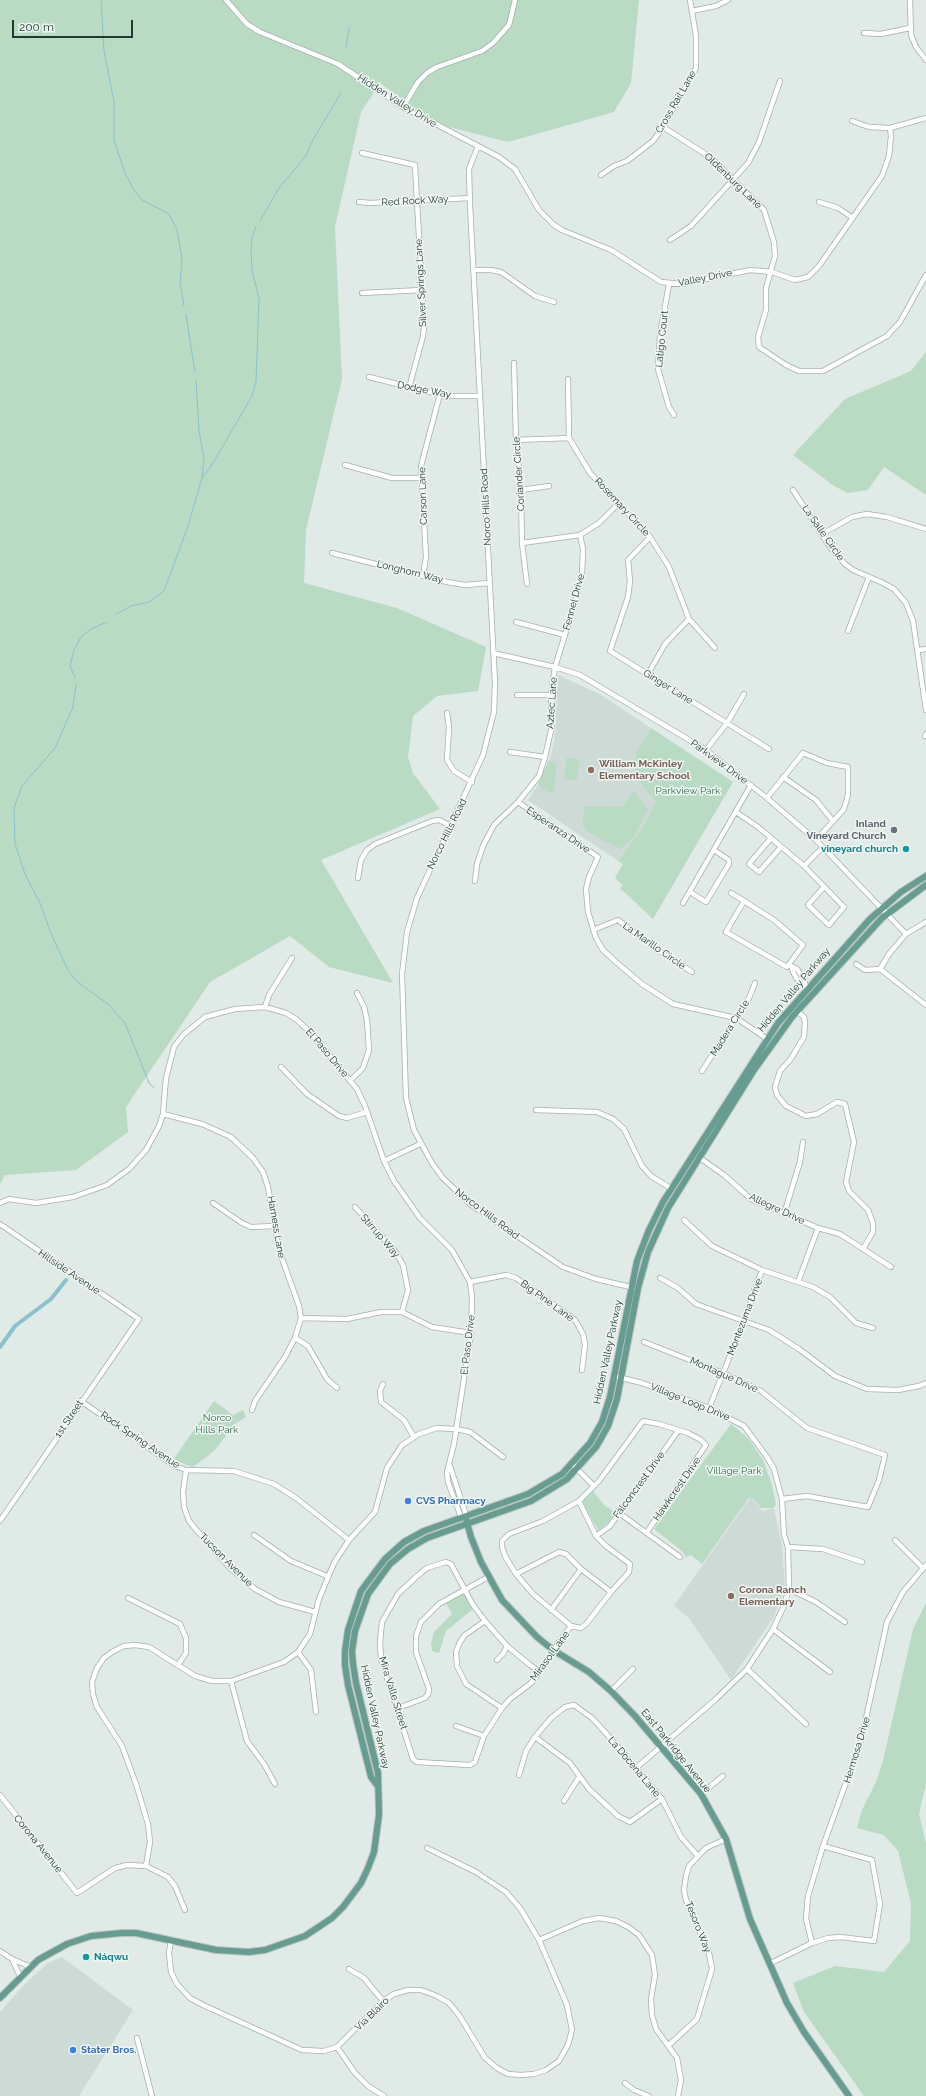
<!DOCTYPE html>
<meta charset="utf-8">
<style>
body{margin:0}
#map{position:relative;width:926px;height:2096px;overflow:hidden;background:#e0eae6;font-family:Raleway,sans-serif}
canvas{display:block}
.scale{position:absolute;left:12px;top:20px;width:121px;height:18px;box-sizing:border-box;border:2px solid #213933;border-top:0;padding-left:5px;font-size:12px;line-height:14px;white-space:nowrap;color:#213933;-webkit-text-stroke:3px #f0f7f3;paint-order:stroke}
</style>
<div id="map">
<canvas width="926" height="2096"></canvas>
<div class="scale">200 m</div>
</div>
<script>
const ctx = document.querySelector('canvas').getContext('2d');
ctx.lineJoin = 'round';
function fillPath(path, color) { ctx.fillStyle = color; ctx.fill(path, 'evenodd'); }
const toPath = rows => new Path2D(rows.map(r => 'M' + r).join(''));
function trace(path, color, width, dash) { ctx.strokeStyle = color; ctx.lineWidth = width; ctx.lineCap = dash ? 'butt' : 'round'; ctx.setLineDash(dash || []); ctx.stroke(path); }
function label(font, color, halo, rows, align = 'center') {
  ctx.font = font + ' Raleway,sans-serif'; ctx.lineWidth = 3; ctx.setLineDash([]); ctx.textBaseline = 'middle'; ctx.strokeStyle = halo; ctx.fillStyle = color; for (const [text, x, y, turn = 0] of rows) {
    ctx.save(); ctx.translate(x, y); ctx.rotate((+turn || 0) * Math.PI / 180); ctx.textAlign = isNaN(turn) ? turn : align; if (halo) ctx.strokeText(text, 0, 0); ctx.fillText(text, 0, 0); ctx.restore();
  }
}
const built = toPath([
 [558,675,601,695,651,728,636,752,634,775,656,802,641,830,618,861,528,800,538,785,549,764,554,742,556,723,555,696],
 [752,1498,762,1511,774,1508,782,1547,785,1586,774,1617,731,1680,689,1618,674,1606,747,1502],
 [62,1957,133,2010,79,2096,0,2096,0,2012,25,1984,48,1963]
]);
const green = toPath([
 [0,0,639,0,631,83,614,112,508,142,449,127,424,115,380,83,361,112,335,227,342,379,306,530,304,583,397,608,486,647,478,691,437,696,413,716,408,757,413,773,440,809,321,860,393,983,329,967,290,936,210,982,126,1107,128,1132,76,1170,5,1175,0,1184],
 [926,352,926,495,884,467,868,490,848,493,834,486,793,455,845,399,911,371],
 [651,728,733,782,653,919,620,888,623,885,615,878,623,864,618,861,641,830,656,802,634,775,636,752],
 [566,758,579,759,577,780,565,779],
 [549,760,557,765,554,792,549,793,538,784],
 [634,791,648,810,633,838,620,849,586,831,582,824,585,806,622,807],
 [214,1401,233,1415,243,1410,246,1417,236,1423,214,1451,193,1467,173,1460],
 [731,1424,748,1438,763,1460,772,1485,776,1505,773,1508,761,1508,753,1498,748,1499,702,1564,691,1555,686,1557,682,1551,654,1529],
 [593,1491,604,1505,616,1513,609,1522,598,1530,583,1503,584,1500],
 [461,1594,464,1595,473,1609,446,1631,439,1653,432,1651,431,1644,434,1632,452,1614,446,1603],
 [926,1603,926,1784,919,1814,926,1843,926,2096,864,2096,804,2012,793,1983,835,1966,884,1972,910,1941,911,1903,898,1851,884,1835,857,1828,862,1810,876,1782,883,1761,913,1629]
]);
const stream = toPath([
 [101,0,104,51,114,102,114,141,126,175,134,190,142,200,169,214,177,230,182,259,180,283,184,306],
 [346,47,349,28],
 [260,221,279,188,305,157,314,138,341,93],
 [186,315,195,372],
 [202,478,210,468,244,410,252,396,256,382,259,298,252,270,251,251,252,237,256,227],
 [116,614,131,606,149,602,164,591,188,526,202,478,204,459,199,431,196,380],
 [75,678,70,666,74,650,81,637,91,629,107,622],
 [76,684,73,707,55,748,22,786,14,808,15,844,25,874,40,903,52,936,69,972,79,983,108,1004,125,1023,149,1083,154,1088]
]);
const canal = toPath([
 [0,1347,15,1326,51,1299,66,1280]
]);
const minor = toPath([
 [226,0,247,24,260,32,338,64,403,107,478,146,469,169,470,205,495,683,494,712,483,755,417,898,407,932,402,974,406,1098,414,1130,432,1163,442,1177,470,1204,563,1267,596,1279,635,1288],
 [910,0,911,35,916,47,926,60],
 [692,11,716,6,728,0],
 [864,33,881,34,910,28],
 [403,107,418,82,427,73,437,67,482,51,493,43,509,25,515,0],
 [852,121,869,127,890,128,926,118],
 [663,127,710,157,764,210,774,242,775,256,766,288,766,310,758,337,759,347,786,365,799,371,823,371,887,336,900,322,926,275],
 [478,146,499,157,515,169,539,210,554,225,562,230,611,250,661,282,682,284,750,270,772,272,795,280,808,277,819,266,882,176,889,156,891,136,890,128],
 [362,153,415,165,424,327,423,336,409,388],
 [601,175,614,166,627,161,653,141,663,127,696,68,696,36,690,0],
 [359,202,370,203,470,198],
 [819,202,838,208,853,218],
 [670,240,691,226,748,163,759,142,780,81],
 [474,270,491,270,501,272,535,296,554,302],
 [669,284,660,335,658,369,669,407,674,415],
 [362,293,422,290],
 [514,363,516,440,521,490,522,543,527,584],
 [369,377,446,396,480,396],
 [568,379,569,438,590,473,650,537,669,567,689,619,715,648],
 [516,440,569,438],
 [345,465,392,478,422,478],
 [521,490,549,486],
 [793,490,830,547,845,564,853,570,881,582,894,589,906,603,913,621,926,710],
 [822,534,852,517,867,514,887,517,926,529],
 [650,537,628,560,630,581,628,597,610,651,769,749],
 [522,543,580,535,599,523,618,504],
 [332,553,447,582,465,585,489,583],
 [423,576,426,557,421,466,440,394],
 [516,622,565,635],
 [848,631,869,577],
 [918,650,926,649],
 [493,653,555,667,580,675,706,750,767,798,818,842,906,934],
 [648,674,665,644,689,619],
 [517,695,551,695],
 [447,713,449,727,447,760,454,771,472,782],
 [925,736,926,734],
 [706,750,727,723,744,694],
 [510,752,545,757],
 [783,777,816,800,833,821],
 [767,798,803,753,827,763,848,767,848,795,844,809,816,840],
 [518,802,598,857,589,877,586,889,588,912,596,938,603,950,616,962,642,984,673,1004,736,1018,766,1038],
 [736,812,758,827,804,866,844,907,829,925,808,905,823,888],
 [771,838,749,864,759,872,781,847],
 [804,866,823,847],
 [358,878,361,860,367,850,375,844,432,821,439,820,451,826],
 [475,881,477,864,483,846,494,825,518,802,539,776,545,757,552,726,551,695,555,667,576,599,582,574,583,549,580,535],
 [690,892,706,902,729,864,729,860,714,850],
 [731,893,744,901,774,920,803,945,787,967,726,932,744,901],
 [683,903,751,785],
 [593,930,618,920,656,949,692,972],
 [856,964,865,970,880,969],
 [791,966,797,969,805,981,805,984],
 [792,967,793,972,797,979,808,987],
 [880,969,889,954,906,934,926,922],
 [880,969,926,1005],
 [265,1007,269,995,292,958],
 [797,1011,804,1017,805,1023,804,1037,790,1060,780,1071,775,1087,777,1095,786,1106,806,1116,817,1114,837,1102,845,1104,854,1142,846,1182,849,1191,868,1210,873,1223,873,1232,863,1249],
 [281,1067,307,1094,339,1116,347,1118,367,1112],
 [702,1071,749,998,755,983],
 [350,1081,363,1068,369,1050,367,1020,364,1007,357,993],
 [536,1110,597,1112,613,1119,624,1129,642,1166,651,1176,672,1189],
 [163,1114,202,1124,231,1137,253,1158,263,1172,268,1187,279,1250,299,1306,301,1318,295,1338,285,1357,255,1401,252,1410],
 [700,1158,724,1175,751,1199,818,1228,840,1234,891,1267],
 [384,1161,420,1144],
 [0,1203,9,1199,36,1203,73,1197,107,1185,129,1169,146,1150,159,1126,163,1114,166,1078,174,1047,183,1035,205,1017,235,1009,265,1007,286,1013,296,1019,311,1033,357,1089,365,1106,384,1161,394,1181,420,1218,452,1250,470,1282,472,1298,471,1333,454,1444,447,1472,448,1482,461,1517],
 [213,1203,242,1223,251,1227,275,1226],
 [355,1207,395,1251,403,1265,408,1290,402,1312],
 [784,1214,800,1162,803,1142],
 [684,1220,712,1246,762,1270,813,1287,830,1297,856,1323,873,1328],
 [0,1224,139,1319,0,1521],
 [660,1278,678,1288,696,1304,769,1330,799,1349,835,1376,867,1389,898,1390,919,1386,926,1383],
 [470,1282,506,1275,516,1278,575,1320,583,1334,585,1345,582,1370],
 [798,1282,818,1228],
 [301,1318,347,1319,381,1312,402,1312,432,1327,471,1333],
 [295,1338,308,1346,327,1379,337,1388],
 [644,1342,723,1373,761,1391,807,1428,885,1455,879,1480,868,1507,807,1496,782,1499],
 [618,1377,642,1383,709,1408,744,1426,767,1457,774,1469,782,1499,784,1535,788,1547,789,1589,783,1608,773,1629,747,1669,716,1699,636,1768],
 [383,1384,380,1391,381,1402,404,1420,414,1437],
 [81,1401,175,1466,186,1470,234,1471,274,1484,296,1498,349,1540],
 [709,1408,744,1321,762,1270],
 [572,1464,594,1486],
 [450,1466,466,1515],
 [186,1470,183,1492,184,1507,189,1521,199,1533,231,1569,255,1589,279,1602,315,1612],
 [579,1501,596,1536,606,1546,630,1564,629,1572,611,1592,587,1623,581,1628,571,1626,533,1594,516,1574,505,1556,502,1547,502,1541,509,1534,543,1521,579,1501,599,1481,643,1421,659,1424,688,1433,701,1440,706,1445,647,1532],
 [619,1513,680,1557],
 [254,1535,291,1561,327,1576],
 [596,1536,610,1526,619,1513,678,1431],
 [895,1540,922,1567],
 [788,1547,823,1549,862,1562],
 [516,1574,559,1552,566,1554,581,1569,611,1592],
 [789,1589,816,1602,845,1622],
 [128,1598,180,1624,186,1638,186,1653,178,1665],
 [551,1610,581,1569],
 [485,1621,465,1635,460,1642,456,1652,457,1666,466,1684,502,1708],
 [773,1629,830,1672],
 [298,1652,311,1670,316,1712],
 [497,1660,503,1654,507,1646],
 [747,1669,806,1724],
 [540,1672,530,1665,507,1646,485,1621,473,1605,451,1564,446,1562,427,1568,416,1577,398,1594,382,1622,380,1642,381,1659,413,1759,417,1762,470,1765,475,1762,484,1736,502,1708,510,1699,531,1683,540,1672,553,1650,571,1626],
 [231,1681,247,1741,264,1764,275,1784],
 [611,1691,633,1669],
 [398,1708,425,1698,428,1694,429,1689,416,1652,416,1636,421,1622,439,1604,488,1577],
 [456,1726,484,1736],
 [535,1737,570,1763,589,1789,618,1816,630,1822,662,1799],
 [519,1775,526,1751,535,1737,551,1718,565,1707,574,1705,592,1718,604,1731,662,1799,681,1837,698,1856],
 [701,1794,723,1776],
 [0,1795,77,1893,115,1868,127,1865,146,1866,168,1877,175,1886,185,1910],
 [564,1801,579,1777],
 [146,1866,150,1842,148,1824,136,1784,122,1746,97,1707,93,1694,92,1682,97,1668,104,1658,112,1652,124,1646,135,1645,149,1647,195,1676,212,1681,231,1681,284,1662,298,1652,310,1634,319,1599,334,1563,349,1540,375,1512,387,1468,402,1445,419,1434,437,1428,456,1429,470,1432,503,1457],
 [171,1940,169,1953,171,1972,177,1984,190,1998,203,2005,302,2050,324,2051,337,2047,383,2001,394,1994,408,1990,421,1990,437,1996,449,2003,459,2015,485,2058,497,2068,508,2074,521,2075,534,2074,546,2070,559,2061,568,2045,572,2030,567,2005,539,1940,520,1908,506,1892,476,1872,427,1848],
 [539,1940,583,1921,599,1918,616,1921,628,1927,639,1935,652,1955,655,1975,651,1999,652,2015,656,2029,677,2058,681,2080,678,2096],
 [812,1943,806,1919,808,1896,823,1846,861,1741,887,1622,903,1592,926,1565],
 [0,1951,12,1959,31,1967],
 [12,1959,20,1976],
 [769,1964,812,1943,828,1938,840,1937,874,1941,880,1904,872,1860,823,1846],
 [349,1969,364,1978,383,2001],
 [137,2038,152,2096],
 [669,2045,697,2019,712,1969,709,1953,686,1900,684,1890,686,1876,689,1866,706,1848,726,1839],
 [337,2047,355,2073,368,2086,384,2096],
 [625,2083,634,2090,649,2096]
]);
const major = toPath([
 [466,1519,471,1537,481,1562,502,1600,537,1637,553,1650,589,1672,611,1691,635,1716,701,1794,726,1839,750,1919,787,2003,804,2032,849,2096],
 [377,1785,371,1777,348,1685,345,1665,345,1651,348,1630,361,1591,385,1559,404,1542,424,1531,528,1494,562,1474,590,1443,602,1422,610,1397,637,1261,649,1230,663,1202,778,1023,870,919,901,892,926,876],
 [0,1998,38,1960,67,1944,91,1936,122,1933,136,1933,216,1950,249,1952,265,1950,305,1936,332,1918,343,1907,361,1883,368,1868,374,1852,379,1815,378,1773,356,1683,353,1664,352,1651,355,1631,368,1594,390,1564,408,1549,427,1538,531,1501,567,1479,596,1447,608,1426,617,1399,638,1288,648,1252,668,1208,754,1070,792,1017,882,918,926,885]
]);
const markers = [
 [591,770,4,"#8d6e63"],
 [894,830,4,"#6b7280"],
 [906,849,4,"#0f9aa8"],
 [408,1501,4,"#3f7fe0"],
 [731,1596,4,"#8d6e63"],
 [86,1957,4,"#0f9aa8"],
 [73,2050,4,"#3f7fe0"]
];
const streetNames = [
 ["Hidden Valley Drive",397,101,32],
 ["Cross Rail Lane",676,102,-60],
 ["Oldenburg Lane",733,181,44],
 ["Red Rock Way",415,201,-3],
 ["Valley Drive",705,278,-11],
 ["Silver Springs Lane",421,283,-93],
 ["Latigo Court",662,339,-84],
 ["Dodge Way",424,390,11],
 ["Coriander Circle",519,474,-94],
 ["Carson Lane",423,496,-92],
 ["Norco Hills Road",486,507,-93],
 ["Rosemary Circle",622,507,47],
 ["La Salle Circle",823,533,55],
 ["Longhorn Way",410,572,14],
 ["Fennel Drive",574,602,-75],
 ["Ginger Lane",668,687,32],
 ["Aztec Lane",552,703,-86],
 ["Parkview Drive",719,762,36],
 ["Esperanza Drive",558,830,34],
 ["Norco Hills Road",447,834,-64],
 ["La Marillo Circle",654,946,35],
 ["Hidden Valley Parkway",794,990,-50],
 ["Madera Circle",730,1028,-58],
 ["El Paso Drive",327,1053,50],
 ["Allegre Drive",777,1209,25],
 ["Norco Hills Road",487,1214,37],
 ["Harness Lane",276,1227,80],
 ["Stirrup Way",380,1236,49],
 ["Hillside Avenue",69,1272,34],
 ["Big Pine Lane",547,1301,36],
 ["Montezuma Drive",745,1317,-69],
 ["El Paso Drive",468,1345,-83],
 ["Hidden Valley Parkway",608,1352,-78],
 ["Montague Drive",724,1375,24],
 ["Village Loop Drive",690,1402,22],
 ["1st Street",69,1419,-56],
 ["Rock Spring Avenue",140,1440,34],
 ["Falconcrest Drive",639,1485,-54],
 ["Hawkcrest Drive",677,1489,-55],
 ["Tucson Avenue",226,1560,45],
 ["Mirasol Lane",550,1656,-54],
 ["Mira Valle Street",393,1693,73],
 ["Hidden Valley Parkway",375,1717,78],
 ["Hermosa Drive",857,1750,-73],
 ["East Parkridge Avenue",676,1751,51],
 ["La Docena Lane",634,1767,50],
 ["Corona Avenue",38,1844,51],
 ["Tesoro Way",698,1927,68],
 ["Via Blairo",372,2014,-44]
];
const educationNames = [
 ["William McKinley",599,764],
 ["Elementary School",599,776],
 ["Corona Ranch",739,1590],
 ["Elementary",739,1602]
];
const parkNames = [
 ["Parkview Park",688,791],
 ["Norco",217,1418],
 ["Hills Park",217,1430],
 ["Village Park",734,1471]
];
const worshipNames = [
 ["Inland",886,824],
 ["Vineyard Church",886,836]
];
const cultureNames = [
 ["vineyard church",898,849],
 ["Náqwu",94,1957,"left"]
];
const shopNames = [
 ["CVS Pharmacy",416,1501],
 ["Stater Bros.",81,2050]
];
fillPath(built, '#cedad5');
fillPath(green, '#b9dac3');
trace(stream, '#8ac1cd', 1);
trace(canal, '#8ac1cd', 4);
trace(minor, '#a3b1ad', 6);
trace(major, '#bcc4c2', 8);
trace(minor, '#fff', 4.5);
trace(major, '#669d90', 6);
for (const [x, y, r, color] of markers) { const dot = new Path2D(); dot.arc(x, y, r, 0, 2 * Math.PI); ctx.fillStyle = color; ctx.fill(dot); trace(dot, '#f0f7f3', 1.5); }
label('10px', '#213933', '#f0f7f3', streetNames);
label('bold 10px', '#785e54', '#f0f7f3', educationNames, 'left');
label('10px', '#2e6e48', '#f0f7f3', parkNames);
label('bold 10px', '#5b616d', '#f0f7f3', worshipNames, 'right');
label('bold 10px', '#0d838f', '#f0f7f3', cultureNames, 'right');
label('bold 10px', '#366cbe', '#f0f7f3', shopNames, 'left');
</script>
